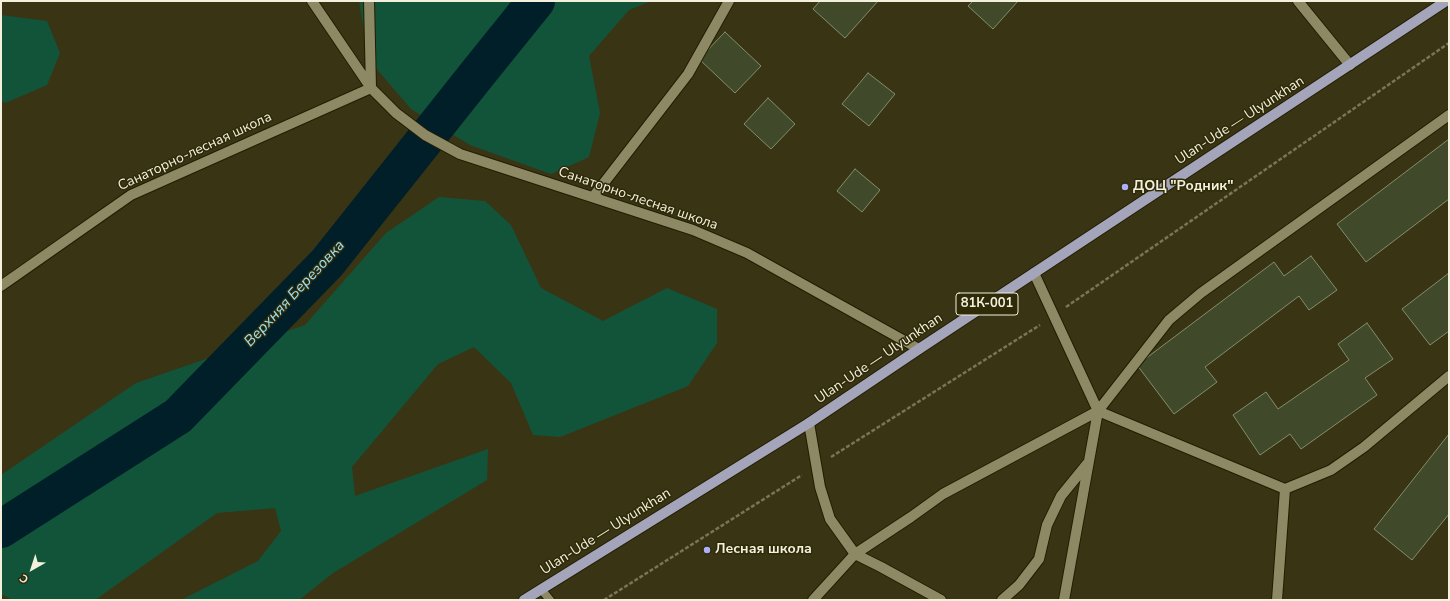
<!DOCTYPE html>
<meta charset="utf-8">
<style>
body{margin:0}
#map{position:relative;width:1450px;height:601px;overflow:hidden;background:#393514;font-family:"Nunito Sans",sans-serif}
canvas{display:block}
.frame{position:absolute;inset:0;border:2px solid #f3f1de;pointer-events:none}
.north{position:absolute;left:12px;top:549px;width:40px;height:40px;-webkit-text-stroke:3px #2f2b09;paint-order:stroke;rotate:219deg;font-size:11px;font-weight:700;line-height:16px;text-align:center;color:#f3f1de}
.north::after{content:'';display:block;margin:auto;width:14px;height:18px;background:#f3f1de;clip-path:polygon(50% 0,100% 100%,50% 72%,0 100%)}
</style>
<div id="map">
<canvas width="1450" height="601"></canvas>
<div class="frame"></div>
<div class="north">С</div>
</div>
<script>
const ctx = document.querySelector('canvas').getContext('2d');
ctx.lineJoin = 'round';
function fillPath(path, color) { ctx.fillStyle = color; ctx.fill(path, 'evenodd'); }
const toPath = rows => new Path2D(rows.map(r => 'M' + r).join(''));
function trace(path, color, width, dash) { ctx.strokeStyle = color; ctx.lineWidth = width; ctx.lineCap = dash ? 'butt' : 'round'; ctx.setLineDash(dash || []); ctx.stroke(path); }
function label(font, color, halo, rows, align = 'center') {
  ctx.font = font + ' "Nunito Sans",sans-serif'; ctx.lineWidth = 3; ctx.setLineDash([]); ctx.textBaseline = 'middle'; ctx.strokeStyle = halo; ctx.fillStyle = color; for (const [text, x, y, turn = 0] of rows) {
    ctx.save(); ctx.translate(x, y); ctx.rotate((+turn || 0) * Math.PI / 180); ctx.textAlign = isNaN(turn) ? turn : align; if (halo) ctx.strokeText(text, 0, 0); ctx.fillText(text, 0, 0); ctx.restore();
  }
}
const green = toPath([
 [359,1,651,1,629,10,589,56,600,113,589,157,551,174,470,145,411,109,369,60],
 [1,15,47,21,60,53,47,85,5,103,1,101],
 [439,197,485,201,511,225,541,288,603,321,667,288,717,309,717,343,688,386,560,437,533,435,511,383,474,347,438,364,352,467,355,496,488,449,487,480,333,573,299,600,181,600,258,561,281,531,275,508,217,513,95,600,13,600,1,594,1,475,136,383,305,325,386,233]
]);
const river = toPath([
 [1,529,178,416,327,263,478,73,536,1]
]);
const building = toPath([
 [820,1,878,1,845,38,813,9,820,1],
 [973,1,1018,1,993,29,968,6,973,1],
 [725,32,761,66,735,93,699,59,725,32],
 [868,73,895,94,869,126,842,104,868,73],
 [768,98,795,124,771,149,744,124,768,98],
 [1449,139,1449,199,1366,262,1337,224,1449,139],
 [855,169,880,190,862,212,837,191,855,169],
 [1311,256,1337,290,1309,310,1299,296,1205,367,1217,382,1174,414,1137,365,1274,262,1284,276,1311,256],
 [1449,273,1449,331,1430,345,1402,309,1449,273],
 [1367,323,1393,359,1365,378,1377,395,1301,449,1290,434,1260,455,1233,415,1266,392,1278,409,1349,360,1338,344,1367,323],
 [1449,434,1449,514,1412,560,1374,529,1449,434]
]);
const path = toPath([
 [1066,307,1449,43],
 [831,457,1040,325],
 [604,600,802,475]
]);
const service = toPath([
 [541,589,550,600]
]);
const minor = toPath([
 [312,1,371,88],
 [369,1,371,88],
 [1298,1,1350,65],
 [593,197,688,74,729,1],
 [1034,273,1098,411,1064,600],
 [1,286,131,195,371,88,396,113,425,135,460,154,693,230,747,253,919,349],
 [1098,411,1285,489,1277,600],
 [809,423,820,487,830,519,855,554,881,567,941,600],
 [1285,489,1331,470,1364,447,1449,376],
 [813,600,855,554,911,517,943,494,1098,411,1169,320,1201,293,1449,115],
 [1002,600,1019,585,1039,559,1047,525,1061,496,1087,464]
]);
const primary = toPath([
 [524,600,809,423,919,349,1446,1]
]);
const markers = [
 [1125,187,4,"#adaffb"],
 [707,550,4,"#adaffb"]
];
const shields = [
 [987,304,62]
];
const shieldNames = [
 ["81К-001",987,304]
];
const streetNames = [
 ["Ulan-Ude — Ulyunkhan",1240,121,-33],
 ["Санаторно-лесная школа",195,152,-25],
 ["Санаторно-лесная школа",638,199,19],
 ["Ulan-Ude — Ulyunkhan",879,359,-34],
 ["Ulan-Ude — Ulyunkhan",606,532,-32]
];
const poiNames = [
 ["ДОЦ \"Родник\"",1133,187],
 ["Лесная школа",715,550]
];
const waterNames = [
 ["Верхняя Березовка",295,294,-47]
];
fillPath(green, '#12543a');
trace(river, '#011f28', 38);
fillPath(building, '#404a2a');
trace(building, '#838e6c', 1);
trace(service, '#211d00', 10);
trace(minor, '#211d00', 12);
trace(primary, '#211d00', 12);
trace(path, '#797559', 2.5, [4, 2]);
trace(service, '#8d8965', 8);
trace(minor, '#8d8965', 10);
trace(primary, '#a4a4bb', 10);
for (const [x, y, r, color] of markers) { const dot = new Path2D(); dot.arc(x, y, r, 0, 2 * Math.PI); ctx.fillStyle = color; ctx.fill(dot); trace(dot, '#2f2b09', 1.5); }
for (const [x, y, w] of shields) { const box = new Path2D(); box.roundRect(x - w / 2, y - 11, w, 22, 3); ctx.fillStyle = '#2f2b09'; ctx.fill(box); trace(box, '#f3f1de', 1); }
label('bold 13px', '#f3f1de', null, shieldNames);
label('14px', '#f3f1de', '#2f2b09', streetNames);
label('bold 14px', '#f3f1de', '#2f2b09', poiNames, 'left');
label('italic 15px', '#9ce2fb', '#2f2b09', waterNames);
</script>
